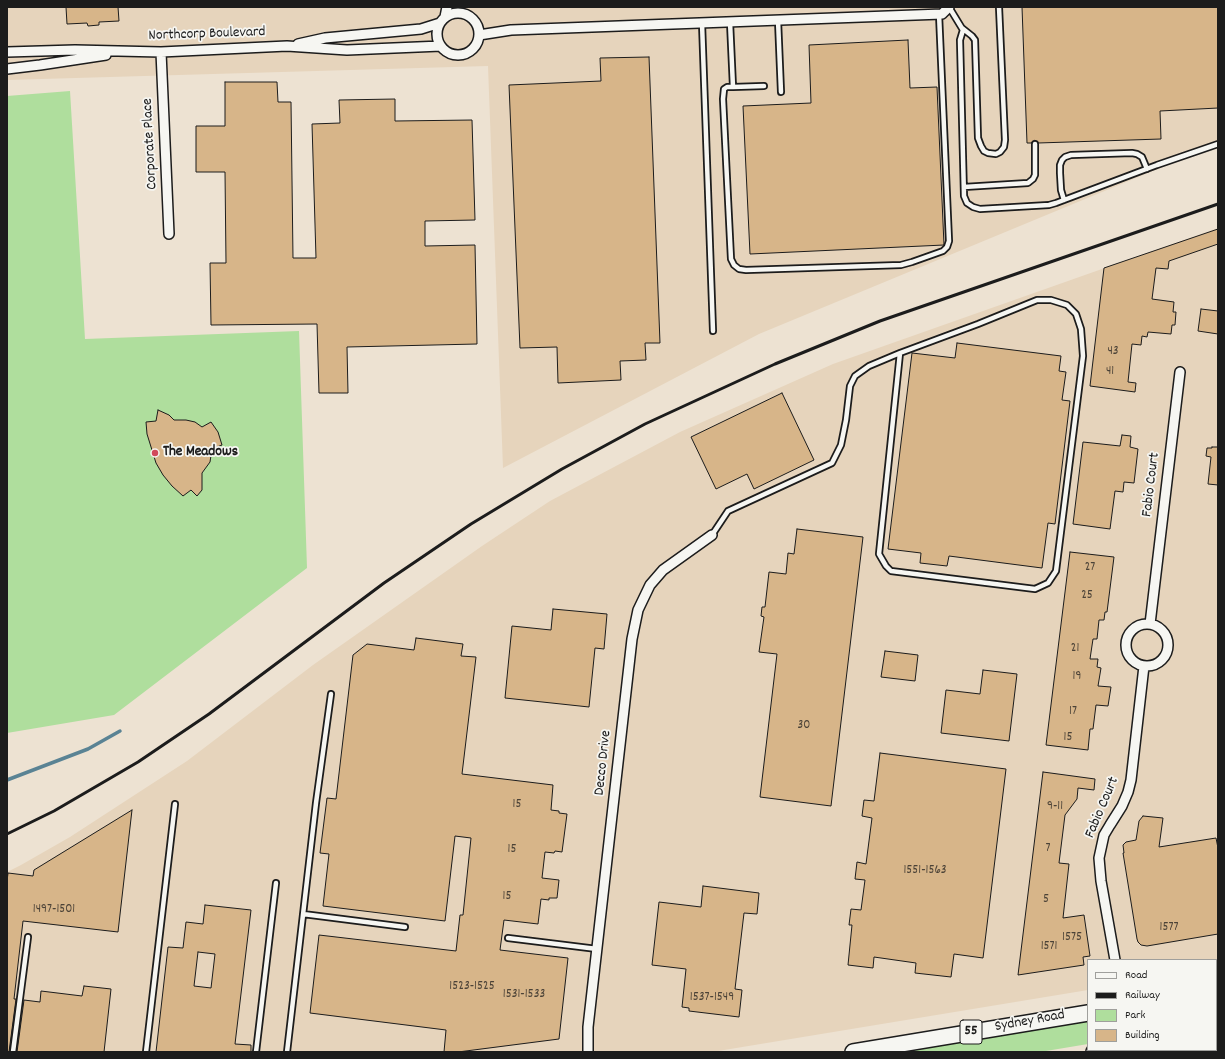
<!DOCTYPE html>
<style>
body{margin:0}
#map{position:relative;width:1225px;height:1059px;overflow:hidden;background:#ede2d2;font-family:Dekko,sans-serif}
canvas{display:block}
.frame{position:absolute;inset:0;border:8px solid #1c1c1c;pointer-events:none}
.legend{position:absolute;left:1087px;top:959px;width:130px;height:92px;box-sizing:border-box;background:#f6f6f2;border:1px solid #9f9f9c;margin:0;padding:5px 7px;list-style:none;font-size:12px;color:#1c1c1c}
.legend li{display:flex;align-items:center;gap:8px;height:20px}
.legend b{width:20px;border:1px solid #9f9f9c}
</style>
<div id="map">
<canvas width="1225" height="1059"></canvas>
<div class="frame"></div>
<ul class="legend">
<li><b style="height:5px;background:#f6f6f2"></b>Road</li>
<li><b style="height:5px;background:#1c1c1c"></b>Railway</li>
<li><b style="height:11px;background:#afde9d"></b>Park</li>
<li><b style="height:11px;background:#d7b589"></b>Building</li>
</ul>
</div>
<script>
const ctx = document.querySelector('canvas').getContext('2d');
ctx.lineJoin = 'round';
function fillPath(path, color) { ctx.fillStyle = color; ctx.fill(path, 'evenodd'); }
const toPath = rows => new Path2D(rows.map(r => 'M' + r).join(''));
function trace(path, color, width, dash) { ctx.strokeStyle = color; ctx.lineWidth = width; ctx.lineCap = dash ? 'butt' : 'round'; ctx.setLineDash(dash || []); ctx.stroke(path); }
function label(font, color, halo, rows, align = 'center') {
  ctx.font = font + ' Dekko,sans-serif'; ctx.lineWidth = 3.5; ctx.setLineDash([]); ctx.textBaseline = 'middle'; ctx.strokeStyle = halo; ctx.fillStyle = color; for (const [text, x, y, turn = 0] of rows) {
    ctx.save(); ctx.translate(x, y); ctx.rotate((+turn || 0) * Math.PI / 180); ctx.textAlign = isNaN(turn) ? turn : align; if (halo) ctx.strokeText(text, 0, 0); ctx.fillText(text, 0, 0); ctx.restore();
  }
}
const built = toPath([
 [7,7,1218,7,1218,144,759,334,503,468,488,66,7,80],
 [1218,228,1218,967,1216,968,1216,960,1088,960,1088,990,712,1052,7,1052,7,872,21,865,70,837,187,761,313,665,482,546,550,501,680,432,833,364]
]);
const green = toPath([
 [70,91,85,339,299,331,307,568,114,715,7,733,7,96],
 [1088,1021,1088,1044,1040,1052,901,1052]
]);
const stream = toPath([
 [7,780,88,749,120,731]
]);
const building = toPath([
 [66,7,118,7,119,21,99,22,99,25,88,26,87,23,67,24,66,7],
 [1022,7,1218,7,1218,108,1160,111,1161,139,1038,143,1035,140,1031,143,1027,143,1022,7],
 [908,40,910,88,937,87,944,245,750,254,743,106,811,103,809,45,908,40],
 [649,57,660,343,645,343,646,360,620,361,621,380,558,383,557,347,520,348,509,85,601,81,600,58,649,57],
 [225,82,277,82,278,102,291,102,293,258,316,258,312,124,340,123,339,100,395,99,395,121,472,120,475,220,425,221,425,246,475,245,477,344,347,347,348,393,319,393,317,324,211,325,210,263,226,263,225,172,196,172,196,126,225,126,225,82],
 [1218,229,1218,244,1169,261,1168,269,1156,268,1152,299,1174,302,1173,312,1176,312,1175,325,1172,325,1171,334,1148,332,1147,337,1142,336,1141,345,1132,344,1128,382,1136,383,1135,392,1090,386,1104,268,1218,229],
 [1201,309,1218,311,1218,334,1198,331,1201,309],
 [957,343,1061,356,1059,371,1066,372,1062,400,1070,401,1055,524,1048,523,1042,568,949,556,947,566,920,563,921,553,888,549,912,353,955,358,957,343],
 [782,393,814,460,754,489,747,474,716,489,691,437,782,393],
 [158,410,169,415,174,420,186,420,195,422,202,427,211,422,218,432,222,445,212,449,210,462,202,473,202,490,197,496,191,490,183,496,172,486,163,475,156,463,147,434,146,422,156,421,158,410],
 [1122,435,1131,436,1130,447,1138,449,1134,483,1124,482,1123,492,1115,491,1110,529,1073,524,1083,442,1120,446,1122,435],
 [1212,447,1218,447,1218,485,1208,484,1211,457,1206,456,1207,448,1212,448,1212,447],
 [797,529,863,537,831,806,760,797,777,654,759,652,764,617,761,616,762,607,765,607,769,572,786,574,788,553,794,554,797,529],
 [1070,552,1114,557,1107,612,1105,612,1104,620,1099,620,1097,639,1093,639,1090,659,1098,659,1097,667,1101,668,1098,686,1111,687,1108,706,1096,705,1093,729,1090,729,1088,750,1046,745,1070,552],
 [553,609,607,614,604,649,595,648,589,707,505,698,512,626,551,630,553,609],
 [416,638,463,644,461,656,476,657,462,774,553,785,551,810,559,811,559,813,567,814,562,852,555,851,554,853,545,852,542,878,559,880,557,898,549,898,549,900,541,899,538,924,504,920,500,950,568,958,559,1039,458,1052,444,1052,446,1030,310,1013,319,935,456,951,460,915,463,915,471,838,455,836,445,921,323,906,329,854,320,853,327,798,336,799,353,655,367,644,414,650,416,638],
 [885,651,918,655,915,681,881,677,885,651],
 [983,670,1017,674,1009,741,941,733,946,690,980,694,983,670],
 [880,753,1006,769,983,958,954,954,951,977,915,973,916,963,874,957,873,968,848,965,852,925,849,925,851,909,861,910,865,880,855,879,857,862,866,864,872,818,862,816,864,800,874,801,880,753],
 [1043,772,1095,779,1094,790,1078,788,1077,799,1065,815,1059,863,1069,864,1063,918,1084,915,1090,956,1083,957,1084,965,1018,975,1043,772],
 [132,810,118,932,23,921,14,999,16,999,9,1052,7,1052,7,881,8,873,33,876,34,870,132,810],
 [1143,816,1163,818,1159,847,1216,838,1218,848,1218,934,1147,946,1141,945,1138,942,1137,939,1123,853,1124,853,1123,845,1126,842,1136,840,1139,821,1143,816],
 [703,886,759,893,757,914,744,913,735,989,742,990,739,1017,689,1011,689,1008,682,1007,686,969,652,965,659,902,701,907,703,886],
 [205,905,251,910,235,1044,251,1045,251,1052,156,1052,168,947,183,948,186,922,203,924,205,905],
 [198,952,215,954,211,988,194,986,198,952],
 [84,986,111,989,104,1052,17,1052,24,1000,40,1002,41,991,82,996,84,986]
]);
const service = toPath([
 [949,7,963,30,960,40,964,196,967,203,973,207,980,209,1049,205,1056,203,1157,165,1218,144],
 [778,20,781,92],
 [730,22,733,87,727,87,724,89,723,99,731,259,734,265,739,269,746,270,901,265,912,262,943,251,947,247,949,241,939,14],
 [702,23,713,331],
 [962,28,972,36,975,40,978,138,981,146,984,151,988,153,996,154,1000,152,1004,147,1005,140,999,7],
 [733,87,764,86],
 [964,187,1028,183,1033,179,1035,175,1035,144],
 [1064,200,1061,190,1060,173,1060,165,1062,160,1065,157,1071,155,1132,153,1137,154,1142,157,1147,169],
 [712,535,728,511,832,463,841,445,846,420,850,386,855,376,869,366,900,353,978,324,1037,300,1051,300,1067,305,1076,314,1081,329,1083,356,1056,571,1048,583,1035,589,891,571,886,566,879,554,900,353],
 [303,914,405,927],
 [508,938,597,949],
 [13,1052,28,937],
 [146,1052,175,804],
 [256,1052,276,883],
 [287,1052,316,803,331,694]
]);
const minor = toPath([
 '437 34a21 21 0 1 1 42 0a21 21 0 1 1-42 0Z',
 [445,17,447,7],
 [479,35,511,30,942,14,949,7],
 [298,44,325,38,421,29,440,23],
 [7,52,75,50,161,52,287,46,347,50,441,46],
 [161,52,169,234],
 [7,69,40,65,106,55],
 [1150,624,1180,372],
 '1126 645a21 21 0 1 1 42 0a21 21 0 1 1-42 0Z',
 [1115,960,1101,881,1099,858,1104,835,1110,825,1122,806,1128,792,1131,780,1144,666],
 [588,1052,588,1027,632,639,638,610,650,585,663,570,712,535]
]);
const trunk = toPath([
 [1216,992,1218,992],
 [1216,1032,1218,1031],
 [853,1052,1088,1013],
 [1094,1052,1106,1050]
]);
const rail = toPath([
 [7,834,54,811,138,762,209,714,384,583,471,524,562,469,645,424,775,364,880,321,1218,204]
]);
const markers = [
 [155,453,4,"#d1495b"]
];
const numberNames = [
 ["43",1113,352],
 ["41",1110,372],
 ["27",1090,568],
 ["25",1087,596],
 ["21",1075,649],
 ["19",1077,677],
 ["17",1073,712],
 ["30",804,726],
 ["15",1068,738],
 ["15",517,805],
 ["9-11",1055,807],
 ["7",1048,849],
 ["15",512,850],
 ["1551-1563",925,871],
 ["15",507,897],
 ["5",1046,900],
 ["1497-1501",54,910],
 ["1577",1169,928],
 ["1575",1072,938],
 ["1571",1049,947],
 ["1523-1525",472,987],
 ["1531-1533",524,995],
 ["1537-1549",712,998]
];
const shields = [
 [971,1032,22]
];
const shieldNames = [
 ["55",971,1032]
];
const streetNames = [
 ["Northcorp Boulevard",207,35,-2],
 ["Corporate Place",151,144,-93],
 ["Fabio Court",1152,485,-83],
 ["Decco Drive",604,763,-84],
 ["Fabio Court",1103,808,-67],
 ["Sydney Road",1030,1022,-10]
];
const poiNames = [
 ["The Meadows",163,453]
];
fillPath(built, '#e6d4bc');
fillPath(green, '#afde9d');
trace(stream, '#5a8394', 3.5);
fillPath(building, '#d7b589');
trace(building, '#1c1c1c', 1);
trace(service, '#1c1c1c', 8);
trace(minor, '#1c1c1c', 12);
trace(trunk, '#1c1c1c', 18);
trace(service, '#f6f6f2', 4.5);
trace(minor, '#f6f6f2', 9);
trace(trunk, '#f6f6f2', 15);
trace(rail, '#1c1c1c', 3);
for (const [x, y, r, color] of markers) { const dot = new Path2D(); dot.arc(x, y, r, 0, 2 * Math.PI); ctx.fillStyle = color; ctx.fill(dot); trace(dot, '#f6f6f2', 1.5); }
label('13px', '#4b4237', null, numberNames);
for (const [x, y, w] of shields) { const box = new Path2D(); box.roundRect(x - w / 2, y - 12, w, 24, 3); ctx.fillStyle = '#f6f6f2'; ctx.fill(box); trace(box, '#1c1c1c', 1); }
label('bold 14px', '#1c1c1c', null, shieldNames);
label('15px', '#1c1c1c', '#f6f6f2', streetNames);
label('bold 15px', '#1c1c1c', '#f6f6f2', poiNames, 'left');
</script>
